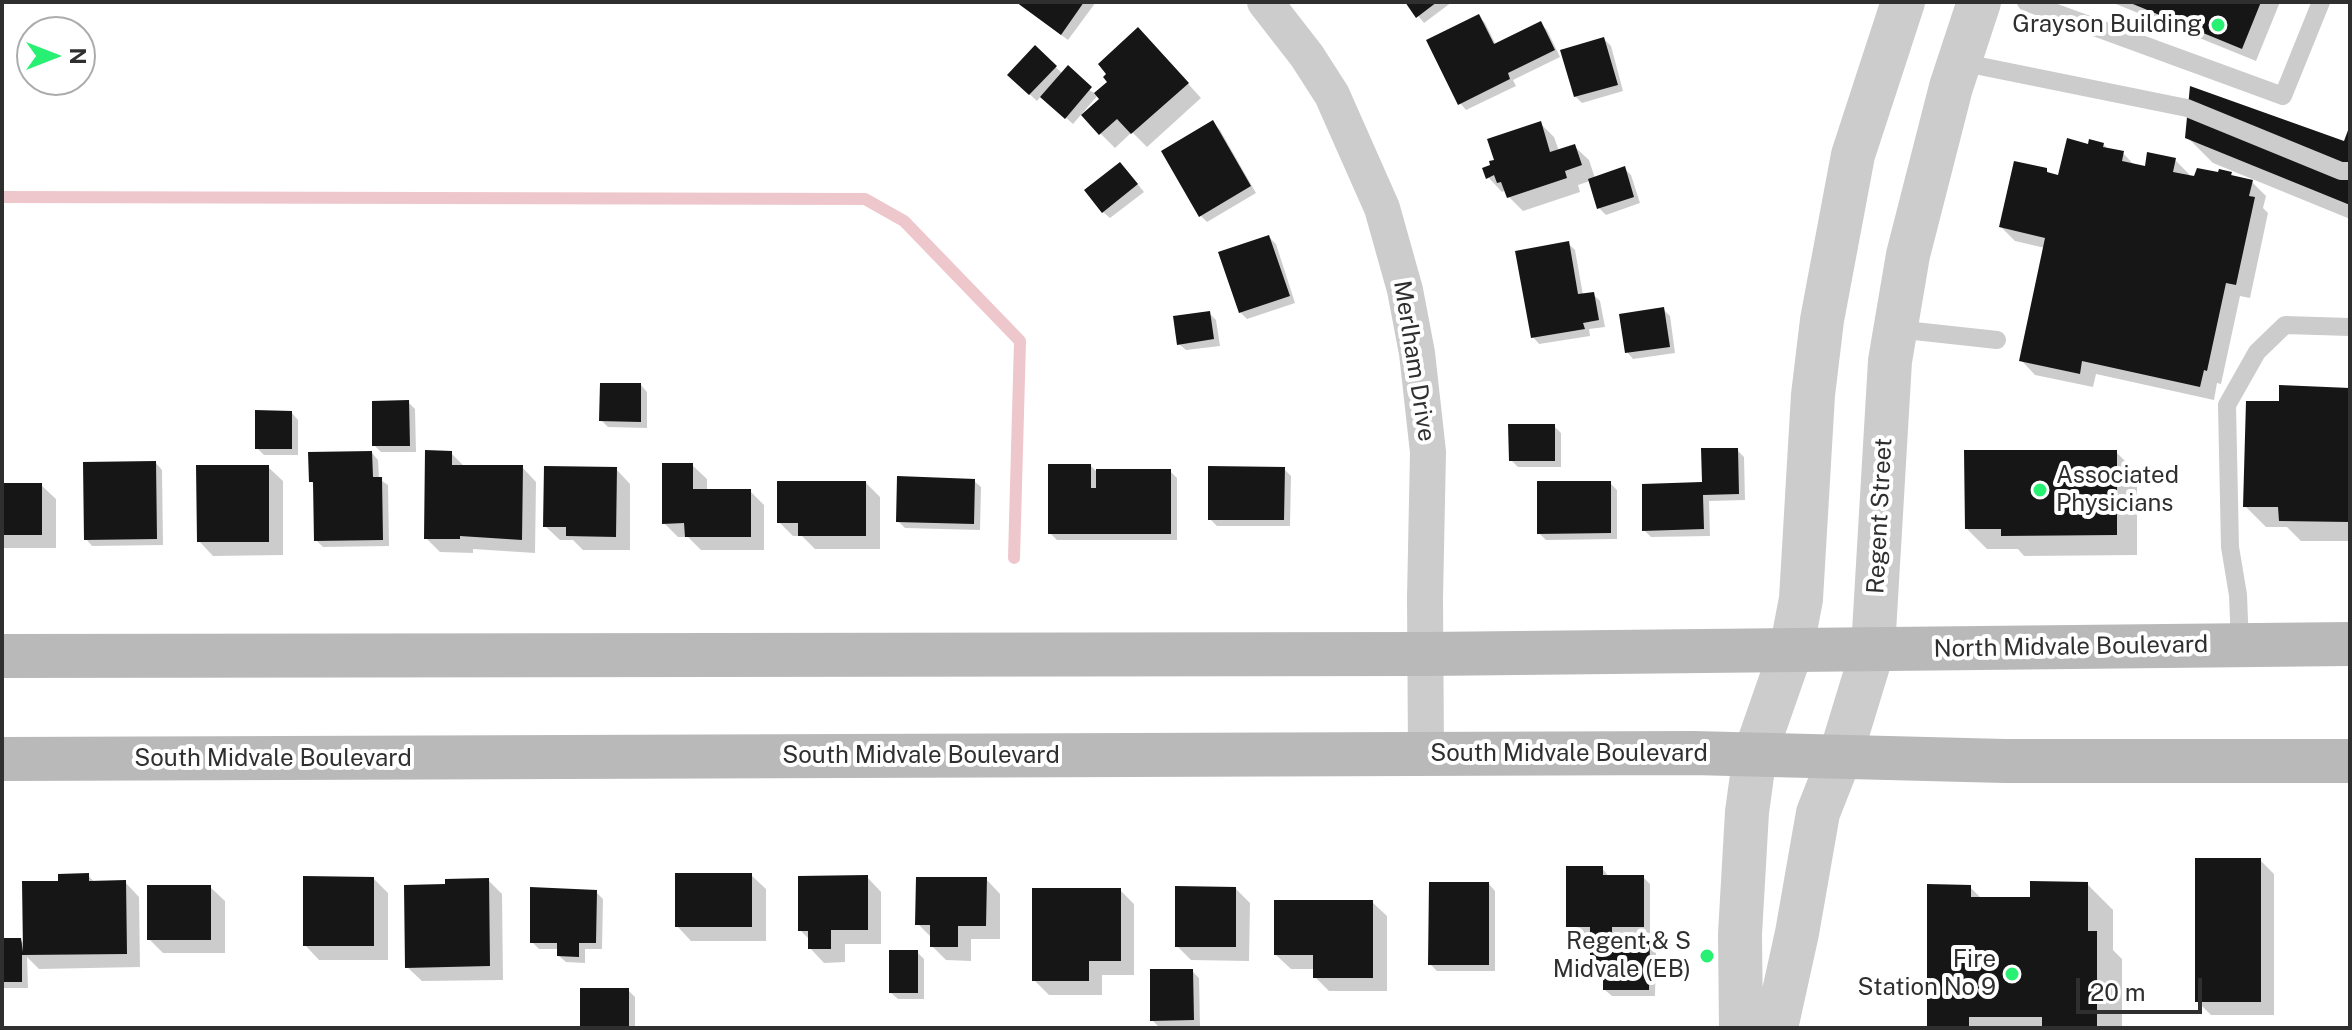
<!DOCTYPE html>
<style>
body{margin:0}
#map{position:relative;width:2352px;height:1030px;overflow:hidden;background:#fff;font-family:"Public Sans",sans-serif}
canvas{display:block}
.frame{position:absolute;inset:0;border:4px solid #2f2f2f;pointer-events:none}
.north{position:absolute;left:16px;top:16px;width:80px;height:80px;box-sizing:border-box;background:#fff;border:2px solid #acacac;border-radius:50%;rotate:90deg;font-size:22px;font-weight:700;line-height:32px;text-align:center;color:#2f2f2f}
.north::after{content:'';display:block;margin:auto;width:28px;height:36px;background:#27f072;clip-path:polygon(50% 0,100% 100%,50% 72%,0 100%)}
.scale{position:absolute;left:2076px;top:978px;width:126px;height:36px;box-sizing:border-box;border:4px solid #2f2f2f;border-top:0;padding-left:10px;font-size:24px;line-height:28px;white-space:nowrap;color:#2f2f2f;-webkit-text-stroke:6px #fff;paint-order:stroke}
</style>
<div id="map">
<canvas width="2352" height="1030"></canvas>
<div class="frame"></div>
<div class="north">N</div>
<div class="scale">20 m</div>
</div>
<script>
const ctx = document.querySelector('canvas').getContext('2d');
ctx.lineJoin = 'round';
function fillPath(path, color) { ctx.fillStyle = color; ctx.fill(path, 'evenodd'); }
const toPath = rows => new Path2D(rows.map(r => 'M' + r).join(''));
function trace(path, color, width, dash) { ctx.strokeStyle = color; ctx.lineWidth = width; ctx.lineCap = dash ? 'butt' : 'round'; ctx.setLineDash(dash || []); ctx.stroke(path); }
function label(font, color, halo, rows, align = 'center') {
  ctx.font = font + ' "Public Sans",sans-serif'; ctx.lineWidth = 8; ctx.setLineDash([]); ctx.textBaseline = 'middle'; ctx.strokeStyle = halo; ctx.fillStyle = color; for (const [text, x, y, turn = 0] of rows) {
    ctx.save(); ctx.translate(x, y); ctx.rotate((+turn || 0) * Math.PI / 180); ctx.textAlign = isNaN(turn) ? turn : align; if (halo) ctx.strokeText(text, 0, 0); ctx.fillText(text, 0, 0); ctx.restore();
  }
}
const shadow = toPath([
 [1016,2,1096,2,1068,40],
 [1407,2,1452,2,1424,23],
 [2111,2,2280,2,2256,61],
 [1479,16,1485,23,1496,45,1540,23,1547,30,1560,57,1513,80,1516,86,1466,110,1460,103],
 [1604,39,1611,46,1623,91,1582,103,1575,96],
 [1152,44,1201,98,1147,147,1132,132,1115,148,1101,134,1084,115,1102,99,1098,95,1073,124,1041,96,1037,101,1009,75,1035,48,1063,74,1096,94],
 [1213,123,1220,130,1256,193,1207,222,1200,215],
 [1540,123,1554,137,1559,151,1574,146,1589,160,1595,178,1624,168,1631,175,1640,203,1606,215,1599,208,1590,181,1578,185,1580,192,1523,211,1509,197,1506,190,1502,192,1488,177,1492,166],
 [2350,129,2350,219,2213,163,2187,137,2345,143],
 [2103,144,2109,150,2123,153,2135,166,2146,168,2175,160,2189,174,2189,177,2231,174,2235,178,2252,182,2266,196,2263,208,2268,213,2250,298,2240,296,2221,384,2217,383,2214,400,2096,374,2093,387,2035,375,2021,360,2045,248,2015,241,2001,227,2046,170,2052,176,2060,177,2090,146],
 [1127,171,1144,192,1110,218,1103,212],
 [1269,237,1276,244,1295,303,1247,319,1240,312],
 [1568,243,1575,250,1583,295,1593,294,1600,301,1605,327,1589,329,1590,336,1539,344,1533,337],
 [1663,309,1670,316,1675,353,1633,359,1627,352],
 [1209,313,1216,320,1220,346,1186,350,1179,344],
 [641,385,647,392,647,428,608,427,601,420],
 [2350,390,2350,541,2301,541,2287,527,2266,527,2245,506,2281,402],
 [408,402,415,409,416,452,381,452,374,445],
 [292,413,298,420,298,455,264,455,257,448],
 [1554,426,1561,433,1561,467,1518,467,1511,460],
 [1737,450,1744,457,1745,500,1709,501,1710,536,1651,537,1644,530,1704,484],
 [2116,452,2137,473,2137,555,2024,556,2018,549,1987,549,1967,529],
 [372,453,378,460,379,479,388,485,389,546,323,547,316,540,316,486,311,481],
 [451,453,465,467,522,467,536,482,535,553,473,549,473,553,440,552,426,538],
 [156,463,162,470,163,545,92,546,86,539],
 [692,465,707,479,707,491,750,491,764,505,764,550,701,550,688,537,678,537,664,523],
 [1091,466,1096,471,1170,471,1177,478,1177,540,1057,540,1050,533],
 [268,467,283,481,283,555,213,556,199,541],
 [616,469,630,484,630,550,583,550,573,540,560,540,545,526],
 [1284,469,1291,476,1290,526,1217,526,1210,519],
 [974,481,981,487,980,530,905,528,898,521],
 [866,483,880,497,880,549,815,549,802,536,793,536,779,522],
 [1610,483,1617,490,1617,539,1546,540,1539,533],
 [2,485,41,485,56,499,56,548,2,548],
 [2260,860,2274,874,2274,1015,2211,1015,2197,1001],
 [1602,868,1609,877,1643,877,1650,884,1650,933,1618,933,1618,943,1649,943,1656,950,1655,996,1612,996,1605,990,1605,973,1598,973,1592,966,1592,933,1575,933,1568,926],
 [88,875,95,883,125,882,139,897,140,967,39,969,27,957,28,988,2,988,2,940,20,940,25,944,60,883],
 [751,875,766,889,766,941,691,941,677,926],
 [867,877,881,892,881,944,845,944,845,962,824,963,810,948,810,940,800,930],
 [374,879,388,893,388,960,319,960,305,945],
 [986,879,1000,894,1000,939,971,939,971,961,946,960,932,946,932,938,918,924],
 [488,880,502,894,503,980,422,981,407,967,447,886],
 [1489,884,1495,891,1495,971,1437,971,1430,964],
 [2087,884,2113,910,2113,950,2122,959,2122,1028,1929,1028,1970,887,1982,899,2032,899],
 [210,887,225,901,225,953,163,953,149,939],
 [1236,889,1250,903,1249,961,1191,960,1177,946],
 [1120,890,1134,904,1134,975,1102,975,1102,995,1049,995,1034,980],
 [596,892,603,899,602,949,585,949,585,963,566,962,559,956,559,949,539,949,532,942],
 [1372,902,1387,916,1387,991,1329,991,1315,977,1315,969,1291,969,1276,955],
 [917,952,924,959,924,999,898,999,891,993],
 [1192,971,1199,978,1200,1026,1159,1027,1152,1020],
 [628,990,635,997,635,1028,582,1028]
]);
const stream = toPath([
 [2,197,865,199,904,221,1020,341,1014,558]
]);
const building = toPath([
 [1016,2,1084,2,1061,35],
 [1405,2,1437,2,1416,18],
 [2128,2,2261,2,2242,49],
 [1479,14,1494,44,1541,21,1555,50,1508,73,1510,79,1458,105,1426,40],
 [1138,27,1189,83,1131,134,1117,119,1099,135,1081,115,1099,99,1094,93,1107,82,1103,77,1106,74,1098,64],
 [1604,37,1618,85,1574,97,1560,50],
 [1035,45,1057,66,1029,95,1007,75],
 [1068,65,1092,87,1065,119,1040,97],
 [2190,86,2344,141,2350,125,2350,205,2185,138],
 [1213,120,1251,186,1199,217,1161,151],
 [1541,121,1550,152,1575,144,1582,165,1565,171,1567,178,1507,198,1501,182,1497,183,1494,175,1486,179,1482,168,1490,165,1489,161,1494,160,1487,139],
 [2067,138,2088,144,2089,139,2104,143,2103,147,2124,151,2122,161,2145,166,2147,152,2176,158,2173,172,2194,176,2197,168,2218,172,2219,169,2232,172,2231,175,2253,180,2249,196,2255,197,2236,285,2226,283,2207,371,2204,370,2200,387,2082,361,2080,374,2019,361,2045,238,1999,227,2014,161,2047,168,2047,172,2058,175],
 [1120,162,1138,184,1102,213,1084,190],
 [1625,166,1634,197,1597,209,1588,179],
 [1269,235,1290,296,1239,313,1218,252],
 [1569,241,1578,294,1594,292,1599,320,1583,323,1585,329,1531,338,1515,251],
 [1664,307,1670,347,1625,353,1619,314],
 [1210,311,1214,339,1177,345,1173,316],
 [600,383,641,383,641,422,599,421],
 [2279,385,2350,388,2350,522,2279,521,2278,507,2243,507,2246,401,2279,401],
 [409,400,410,446,372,446,372,401],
 [255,410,292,411,292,449,255,449],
 [1508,424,1555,424,1555,461,1509,461],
 [1701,448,1738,448,1739,494,1703,495,1704,529,1642,531,1642,484,1702,482],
 [425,450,452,451,452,465,523,465,522,540,460,536,460,539,424,539],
 [1964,450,2117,450,2117,535,2001,536,2001,529,1965,529],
 [372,451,373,477,382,477,383,540,314,541,313,482,309,482,308,452],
 [156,461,157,539,84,540,83,462],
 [662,463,693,463,693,489,751,489,751,537,685,537,684,523,662,524],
 [1048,464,1091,464,1091,488,1096,488,1096,469,1171,469,1171,534,1048,534],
 [196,465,269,465,269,542,197,542],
 [544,466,617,467,616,537,566,536,566,527,543,527],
 [1208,466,1285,467,1284,520,1208,520],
 [897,476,975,479,974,524,896,522],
 [777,481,866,481,866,536,798,536,798,523,777,523],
 [1537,481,1611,481,1611,533,1537,534],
 [2,483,42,483,42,535,2,535],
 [2195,858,2261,858,2261,1002,2195,1002],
 [1566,866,1603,866,1603,875,1644,875,1644,927,1612,927,1612,941,1650,941,1649,990,1603,990,1603,967,1590,967,1590,927,1566,927],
 [89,873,89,881,126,880,127,954,22,955,22,982,2,982,2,938,21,938,23,952,22,881,58,881,58,874],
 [675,873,752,873,752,927,675,927],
 [868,875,868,930,831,930,831,949,808,949,808,931,798,931,798,876],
 [303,876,374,877,374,946,303,946],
 [916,877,987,877,986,926,958,926,958,947,930,947,930,925,915,925],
 [489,878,490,966,405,968,404,885,445,884,445,879],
 [2030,881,2088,882,2088,931,2097,931,2097,1028,2042,1028,2042,1017,1969,1017,1969,1028,1927,1028,1927,884,1971,885,1971,897,2030,897],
 [1429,882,1489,882,1489,965,1428,965],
 [147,885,211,885,211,940,147,940],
 [1175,886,1236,887,1236,947,1175,947],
 [530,887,597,890,596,943,579,943,579,957,557,956,557,943,530,943],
 [1032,888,1121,888,1121,961,1089,961,1089,981,1032,981],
 [1274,900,1373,900,1373,978,1313,978,1313,955,1274,955],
 [889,950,918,950,918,993,889,993],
 [1150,969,1193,969,1194,1020,1150,1021],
 [580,988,629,988,629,1028,580,1028]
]);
const service = toPath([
 [2026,2,2283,96,2321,2],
 [1960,62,2187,108,2341,171,2350,171],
 [1896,329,1997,340],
 [2240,645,2238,595,2230,547,2227,405,2257,352,2285,325,2350,327]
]);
const minor = toPath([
 [1265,2,1307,56,1332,95,1382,208,1405,290,1417,353,1428,452,1425,598,1426,755]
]);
const tertiary = toPath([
 [1741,1028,1740,934,1747,812,1755,754,1791,651,1801,599,1813,395,1822,320,1853,155,1903,2],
 [1776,1028,1797,933,1818,813,1840,757,1873,649,1890,361,1908,255,1951,87,1979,2]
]);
const secondary = toPath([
 [2,656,1426,654,2350,644],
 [2,759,1693,753,2005,761,2350,761]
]);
const markers = [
 [2218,25,8,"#27f072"],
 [2040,490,8,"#27f072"],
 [1707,956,8,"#27f072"],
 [2012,974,8,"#27f072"]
];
const poiNames = [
 ["Grayson Building",2202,25],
 ["Associated",2056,476,"left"],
 ["Physicians",2056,504,"left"],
 ["Regent & S",1691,942],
 ["Midvale (EB)",1691,970],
 ["Fire",1996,960],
 ["Station No 9",1996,988]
];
const streetNames = [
 ["Merlham Drive",1414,361,81],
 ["Regent Street",1880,516,-87],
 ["North Midvale Boulevard",2071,647,-1],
 ["South Midvale Boulevard",1569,754],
 ["South Midvale Boulevard",921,756],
 ["South Midvale Boulevard",273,759]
];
fillPath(shadow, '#0003');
trace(stream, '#eec7cd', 12);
fillPath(building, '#161616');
trace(service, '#ccc', 18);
trace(minor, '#ccc', 36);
trace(tertiary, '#ccc', 44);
trace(secondary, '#b9b9b9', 44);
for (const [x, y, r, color] of markers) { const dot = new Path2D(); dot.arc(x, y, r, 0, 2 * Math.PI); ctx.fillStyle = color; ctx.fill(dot); trace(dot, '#fff', 3); }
label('24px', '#2f2f2f', '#fff', poiNames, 'right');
label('24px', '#2f2f2f', '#fff', streetNames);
</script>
